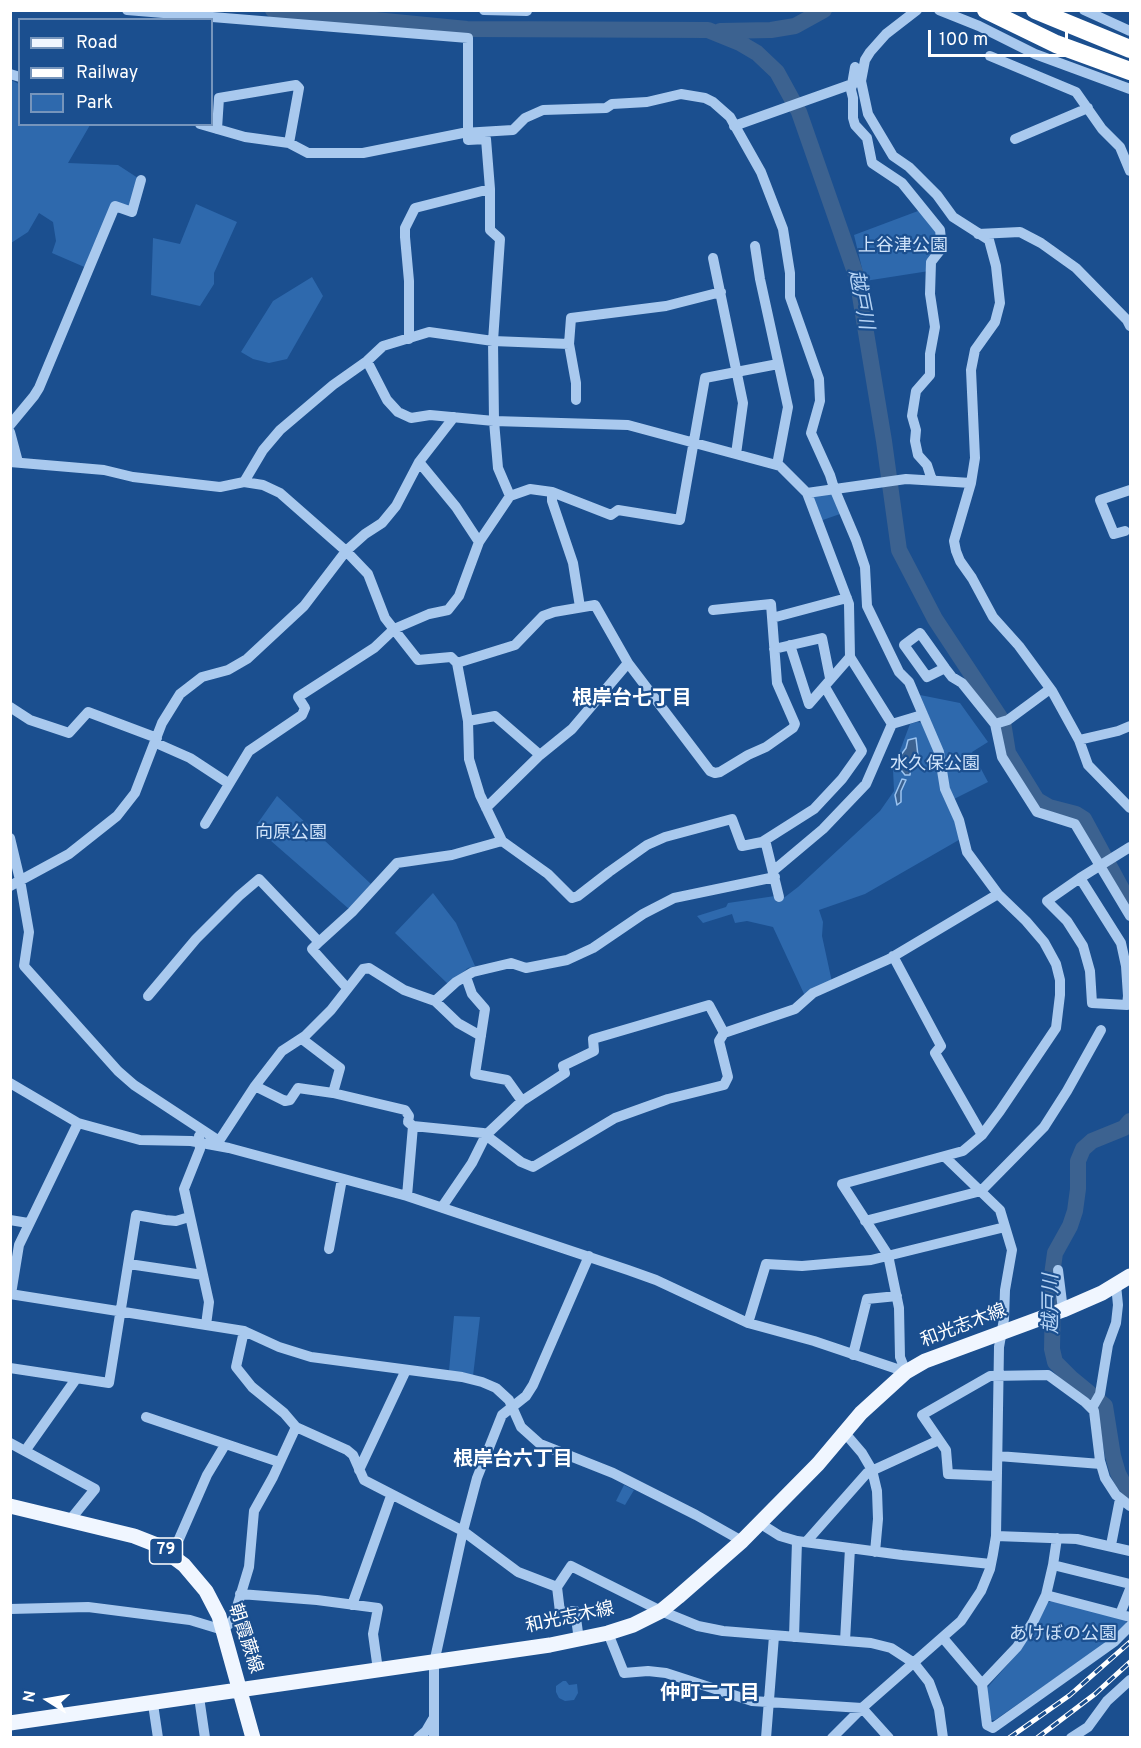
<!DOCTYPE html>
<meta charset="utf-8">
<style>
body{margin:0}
#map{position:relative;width:1141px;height:1748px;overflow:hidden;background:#1b4f8f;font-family:Overpass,sans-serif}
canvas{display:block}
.frame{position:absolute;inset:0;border:12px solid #fff;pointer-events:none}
.legend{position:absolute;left:18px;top:18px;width:195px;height:108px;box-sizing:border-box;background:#1b4f8f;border:2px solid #7695bc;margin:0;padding:8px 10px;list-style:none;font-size:18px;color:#fff}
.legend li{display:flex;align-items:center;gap:12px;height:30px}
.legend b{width:30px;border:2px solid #7695bc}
.north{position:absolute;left:18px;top:1670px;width:60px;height:60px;-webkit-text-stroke:4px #1b4f8f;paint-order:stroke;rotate:281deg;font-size:16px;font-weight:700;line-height:24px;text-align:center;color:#fff}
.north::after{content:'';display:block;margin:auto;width:21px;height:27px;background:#fff;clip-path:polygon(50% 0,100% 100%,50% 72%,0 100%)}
.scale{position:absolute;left:928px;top:30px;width:140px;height:27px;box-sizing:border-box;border:3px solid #fff;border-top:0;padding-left:8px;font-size:18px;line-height:21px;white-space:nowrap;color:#fff;-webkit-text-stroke:4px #1b4f8f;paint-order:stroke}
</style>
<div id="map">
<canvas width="1141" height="1748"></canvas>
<div class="frame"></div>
<ul class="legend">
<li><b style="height:8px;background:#f0f6ff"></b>Road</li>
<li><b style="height:8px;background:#fff"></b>Railway</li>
<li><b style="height:16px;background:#2e69ad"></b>Park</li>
</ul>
<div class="north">N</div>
<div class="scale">100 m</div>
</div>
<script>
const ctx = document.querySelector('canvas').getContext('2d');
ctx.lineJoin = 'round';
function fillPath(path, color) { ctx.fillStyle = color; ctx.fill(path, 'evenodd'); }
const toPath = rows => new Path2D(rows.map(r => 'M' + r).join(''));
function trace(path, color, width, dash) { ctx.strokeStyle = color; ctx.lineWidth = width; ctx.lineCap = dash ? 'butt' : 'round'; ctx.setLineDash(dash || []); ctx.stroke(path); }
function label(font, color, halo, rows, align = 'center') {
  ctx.font = font + ' Overpass,"Noto Sans JP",sans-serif'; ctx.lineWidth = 4.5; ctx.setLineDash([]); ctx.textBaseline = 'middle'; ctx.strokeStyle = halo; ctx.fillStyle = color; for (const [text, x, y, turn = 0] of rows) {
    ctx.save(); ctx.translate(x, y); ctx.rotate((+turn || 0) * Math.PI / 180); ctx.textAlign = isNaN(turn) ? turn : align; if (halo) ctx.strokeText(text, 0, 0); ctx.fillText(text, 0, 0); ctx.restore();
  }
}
const green = toPath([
 [11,80,19,84,20,124,90,125,68,163,118,165,141,180,132,212,115,206,89,269,52,253,56,241,53,222,39,213,28,232,11,243],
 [196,204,237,222,214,273,214,284,200,306,151,295,153,238,180,244],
 [918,211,936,226,938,248,929,271,865,281,854,235],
 [312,277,323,296,287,359,269,363,253,359,241,352,273,301],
 [831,491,840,514,820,521,810,495],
 [920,695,960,703,988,742,972,752,988,782,950,801,964,837,865,894,819,910,823,922,822,936,832,982,805,996,773,927,747,921,735,923,732,914,703,923,697,916,726,907,728,903,775,896,776,902,781,900,798,887,880,811,894,791,893,769,910,724,917,722,932,724],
 [277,796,371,884,349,909,255,827],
 [433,893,456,923,475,966,468,968,448,984,395,933],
 [454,1316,480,1317,473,1376,449,1371],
 [624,1485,634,1490,625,1505,616,1501],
 [1052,1601,1126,1620,1126,1624,1104,1644,995,1720,991,1720,987,1688,1022,1648,1046,1603],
 [563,1681,566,1681,569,1685,577,1684,578,1693,574,1700,565,1701,559,1698,556,1692,556,1686]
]);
const water = toPath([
 [916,738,918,756,911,764,910,775,905,775,897,765,898,759,906,748,908,740,916,738],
 [902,779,906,780,901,791,901,802,897,805,895,795,902,779]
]);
const river = toPath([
 [273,10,467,29,708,30,740,43,757,53,777,72,799,112,857,278,884,441,899,550,935,619,1003,722,1008,753,1037,800,1049,807,1076,814,1084,819,1130,904],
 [720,31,771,30,795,26,824,10],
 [1130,1121,1124,1128,1092,1141,1083,1149,1078,1161,1078,1189,1075,1211,1070,1226,1055,1253,1051,1282,1053,1298,1052,1349,1055,1362,1071,1378,1105,1406,1113,1456,1118,1473,1122,1481,1130,1491]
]);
const minor = toPath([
 [127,10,468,38,468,140,486,139,490,189,490,230,500,239,493,341,494,421,498,468,510,496],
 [484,10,527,11],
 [917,10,886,34,870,52,865,60,861,81,868,114,893,156,909,167,937,195,953,217,989,240,996,266,1000,303,995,322,975,350,971,370,975,458,971,483,954,541,956,551,960,561,972,578,993,617,1019,646,1052,691,1079,740,1088,765,1130,808],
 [939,10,979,26,1035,54,1130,89],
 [1084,10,1130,31],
 [990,56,1076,92,1102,129,1120,147,1130,171],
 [855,67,851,90,853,98,853,118,855,125,867,138,872,163,902,183,940,230,942,248,931,262,930,294,935,327,930,354,930,375,916,391,912,416,916,430,915,441,918,455,927,465,932,480],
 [10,74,20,77],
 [200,124,245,137,289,143,308,153,363,153,463,133,513,130,525,118,543,110,606,108,612,104,647,102,681,94,705,98,713,102,730,117,761,172,783,229,790,273,790,297,819,379,820,401,811,433,830,475,834,488,856,540,865,567,867,606,899,672,909,682,939,752,945,789,959,820,967,852,998,894,1026,921,1044,942,1056,964,1060,980,1060,995,1056,1028,1000,1111,982,1135,963,1151,842,1184,888,1255,899,1308,900,1357,906,1372],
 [734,126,855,83],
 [217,129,219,98,296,85,299,88,289,143],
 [1015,139,1088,108],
 [978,234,1020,232,1041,243,1076,268,1127,320,1130,326],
 [755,246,760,279,788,407,777,465],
 [713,258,743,403,736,454],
 [409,339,409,281,405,237,405,228,415,208,490,189],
 [367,361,387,400,398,412,411,418,430,415,494,421,628,425,780,466,807,493,849,604,850,657,892,724],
 [576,400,576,383,569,344,571,318,666,306,721,292],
 [10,425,34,396,39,388,115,206,132,212,141,180],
 [10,432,18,462],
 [10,462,104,470,133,477,220,487,244,482,263,485,280,493,346,551,368,574,385,618,418,660,451,657,457,663,468,721,469,759,480,795,502,841,548,874,572,898,578,896,609,872,647,845,665,837,732,819,742,846,762,842,814,809,842,779,862,751,825,687],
 [419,462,456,507,479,542],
 [244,482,263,450,280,430,333,385,367,361,383,346,429,332,493,341,569,344],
 [552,492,552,501,573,563,580,607],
 [807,493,906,479,971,483],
 [1125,531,1114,534,1100,500,1130,490],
 [772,618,847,598],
 [790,645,809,704,850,657],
 [774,649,822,638,830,678],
 [457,663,515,645,543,616,554,612,595,605,628,663,572,729,540,755,486,808],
 [628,663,710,771,715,773,720,772,748,755,766,747,793,728,795,724,777,683,771,604,713,610],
 [945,668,927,677,904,645,920,633,945,668,952,677,962,683,995,724,1002,757,1037,812,1075,824,1130,916],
 [10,707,30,720,69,733,88,712,157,738],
 [468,721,495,716,540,755],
 [995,724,1008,720,1050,689],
 [1079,740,1118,731,1130,726],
 [156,743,190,758,228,783],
 [205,824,249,751,302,715,305,708,298,697,374,648,394,629,429,614,448,610,459,596,479,542,510,496,530,489,552,492,611,515,618,510,680,520,705,378,778,364],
 [10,838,20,880,29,932,24,966,118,1071,134,1085,219,1141],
 [765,840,779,897],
 [773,871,823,829,866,784,892,724,922,715],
 [1080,878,1121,943,1126,966,1128,996,1127,1005,1092,1003,1090,971,1083,946,1067,921,1047,901,1080,878,1130,847],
 [10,886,69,854,117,816,135,793,162,723,180,694,202,677,228,670,247,659,304,606,346,551,365,534,382,523,396,506,419,462,454,417],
 [319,942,352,912,397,863,452,855,502,841],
 [893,956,941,1046,935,1053,982,1135],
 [466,977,472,994,485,1009,475,1074,507,1080,522,1101],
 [148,996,196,939,239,896,259,879,319,942,312,949,347,988],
 [435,1001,458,1023,481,1036],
 [302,1039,340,1068,333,1093,405,1110,409,1116,408,1122,413,1126,407,1196],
 [10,1083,78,1123,140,1140,191,1141,229,1148,407,1196,628,1270,656,1280,748,1323,814,1341,906,1372],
 [255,1086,285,1101,290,1100,298,1088,333,1093],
 [413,1126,483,1133,521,1162,533,1167,615,1118,668,1099,724,1085,728,1077,719,1041,724,1033,795,1009,813,993,889,959,998,894],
 [199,1136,200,1149,184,1189,209,1302,206,1325],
 [218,1146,219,1141,255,1086,282,1051,305,1036,331,1010,363,969,369,968,404,990,435,1001,456,982,473,972,511,963,526,968,567,960,593,948,643,914,674,898,775,877],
 [442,1207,472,1163,486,1135,522,1101,565,1073,563,1066,594,1051,593,1039,709,1005,724,1033],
 [10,1220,28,1223],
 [865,1221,981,1191,1044,1127,1067,1091,1101,1030],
 [329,1249,342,1179],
 [129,1264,203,1275],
 [1058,1270,1063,1310],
 [10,1294,244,1331,279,1347,311,1357,462,1377,482,1382,496,1388,509,1400,521,1427,540,1444,613,1473,696,1515,742,1541],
 [11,1294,19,1245,78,1123],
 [748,1323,766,1264,802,1266,871,1260,1005,1227],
 [244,1331,236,1367,252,1387,284,1413,296,1427,347,1450,353,1455,364,1480,463,1531,518,1572,557,1587,560,1612,575,1611,579,1640],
 [853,1355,867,1299,897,1296],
 [10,1368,109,1383,136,1215,165,1220,176,1221,189,1217],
 [1092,1408,1100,1394,1108,1345,1116,1323,1118,1305,1116,1285],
 [146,1417,279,1462],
 [844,1432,862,1453,872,1470,877,1491,878,1519,875,1552],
 [10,1443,95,1489,70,1520],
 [25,1451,76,1379],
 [998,1456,1101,1464],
 [359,1470,406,1370],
 [997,1476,948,1474,946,1450,922,1415,990,1376,1048,1375,1085,1402,1094,1411,1100,1461,1105,1478,1116,1495,1130,1506],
 [761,1524,780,1536,797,1541,902,1555,991,1564],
 [996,1536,1077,1539,1130,1551],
 [806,1542,867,1473,939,1440],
 [1111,1545,1120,1499],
 [172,1555,207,1475,225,1445],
 [1053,1565,1130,1584],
 [557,1587,571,1566,661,1611,698,1626,723,1631,871,1643,891,1648,914,1663,929,1682,939,1709,943,1738],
 [240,1594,317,1600,378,1608,373,1634,378,1670],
 [1046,1595,1130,1617],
 [352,1605,391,1496],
 [10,1609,88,1607,190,1620,223,1630,233,1620,249,1567,254,1511,273,1477,296,1427],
 [1120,1614,1130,1589],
 [608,1633,624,1673,648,1671,666,1673,752,1701,862,1708,889,1738],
 [794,1637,797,1541],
 [943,1638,982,1684,987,1725,993,1728,1114,1642,1130,1626],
 [845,1641,850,1548],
 [982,1684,1017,1647,1033,1622,1046,1595,1053,1565,1057,1538],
 [199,1697,205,1738],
 [153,1704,158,1738],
 [418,1738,426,1731,433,1719],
 [434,1738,434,1663,463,1531,477,1478,502,1415,526,1396,533,1385,589,1256],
 [766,1738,774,1636],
 [832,1738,862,1708,961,1621,981,1591,990,1569,993,1554,996,1536,999,1347,1004,1319,1005,1290,1012,1250,1000,1210,945,1157],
 [1071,1738,1088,1727,1107,1701,1130,1680]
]);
const major = toPath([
 [10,1506,134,1536,157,1545,184,1565,206,1591,219,1616,253,1738],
 [10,1723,550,1645,608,1633,633,1625,661,1611,678,1597,742,1541,818,1464,861,1413,906,1372,925,1361,1063,1310,1102,1293,1130,1276]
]);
const highway = toPath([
 [986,10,1056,44,1130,71],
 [1035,10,1130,49]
]);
const rail = toPath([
 [1009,1738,1070,1695,1130,1642],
 [1037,1738,1095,1694,1130,1662]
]);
const shields = [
 [166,1551,33]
];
const shieldNames = [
 ["79",166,1551]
];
const parkNames = [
 ["上谷津公園",903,247],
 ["水久保公園",935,765],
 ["向原公園",291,834],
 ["あけぼの公園",1063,1635]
];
const streetNames = [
 ["和光志木線",964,1327,-21],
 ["和光志木線",570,1619,-12],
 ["朝霞蕨線",244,1639,72]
];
const waterNames = [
 ["越戸川",859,300,79],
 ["越戸川",1053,1304,-90]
];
const neighbourhoodNames = [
 ["根岸台七丁目",632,700],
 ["根岸台六丁目",513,1461],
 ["仲町二丁目",710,1695]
];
fillPath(green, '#2e69ad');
fillPath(water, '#3c6290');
trace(water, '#9cc4f0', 1.5);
trace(river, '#3c6290', 16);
trace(minor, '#a9c9ee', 10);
trace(major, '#f0f6ff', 15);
trace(highway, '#fff', 18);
trace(rail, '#fff', 5);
trace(rail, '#1b4f8f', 3, [9]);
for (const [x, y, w] of shields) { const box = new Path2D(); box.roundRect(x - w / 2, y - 13, w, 26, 4.5); ctx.fillStyle = '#1b4f8f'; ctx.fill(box); trace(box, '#fff', 1.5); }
label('bold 16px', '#fff', null, shieldNames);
label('18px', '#cfe3fa', '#1b4f8f', parkNames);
label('18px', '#fff', '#1b4f8f', streetNames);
label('italic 20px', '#b5d3f5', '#1b4f8f', waterNames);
label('bold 20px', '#fff', '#1b4f8f', neighbourhoodNames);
</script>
